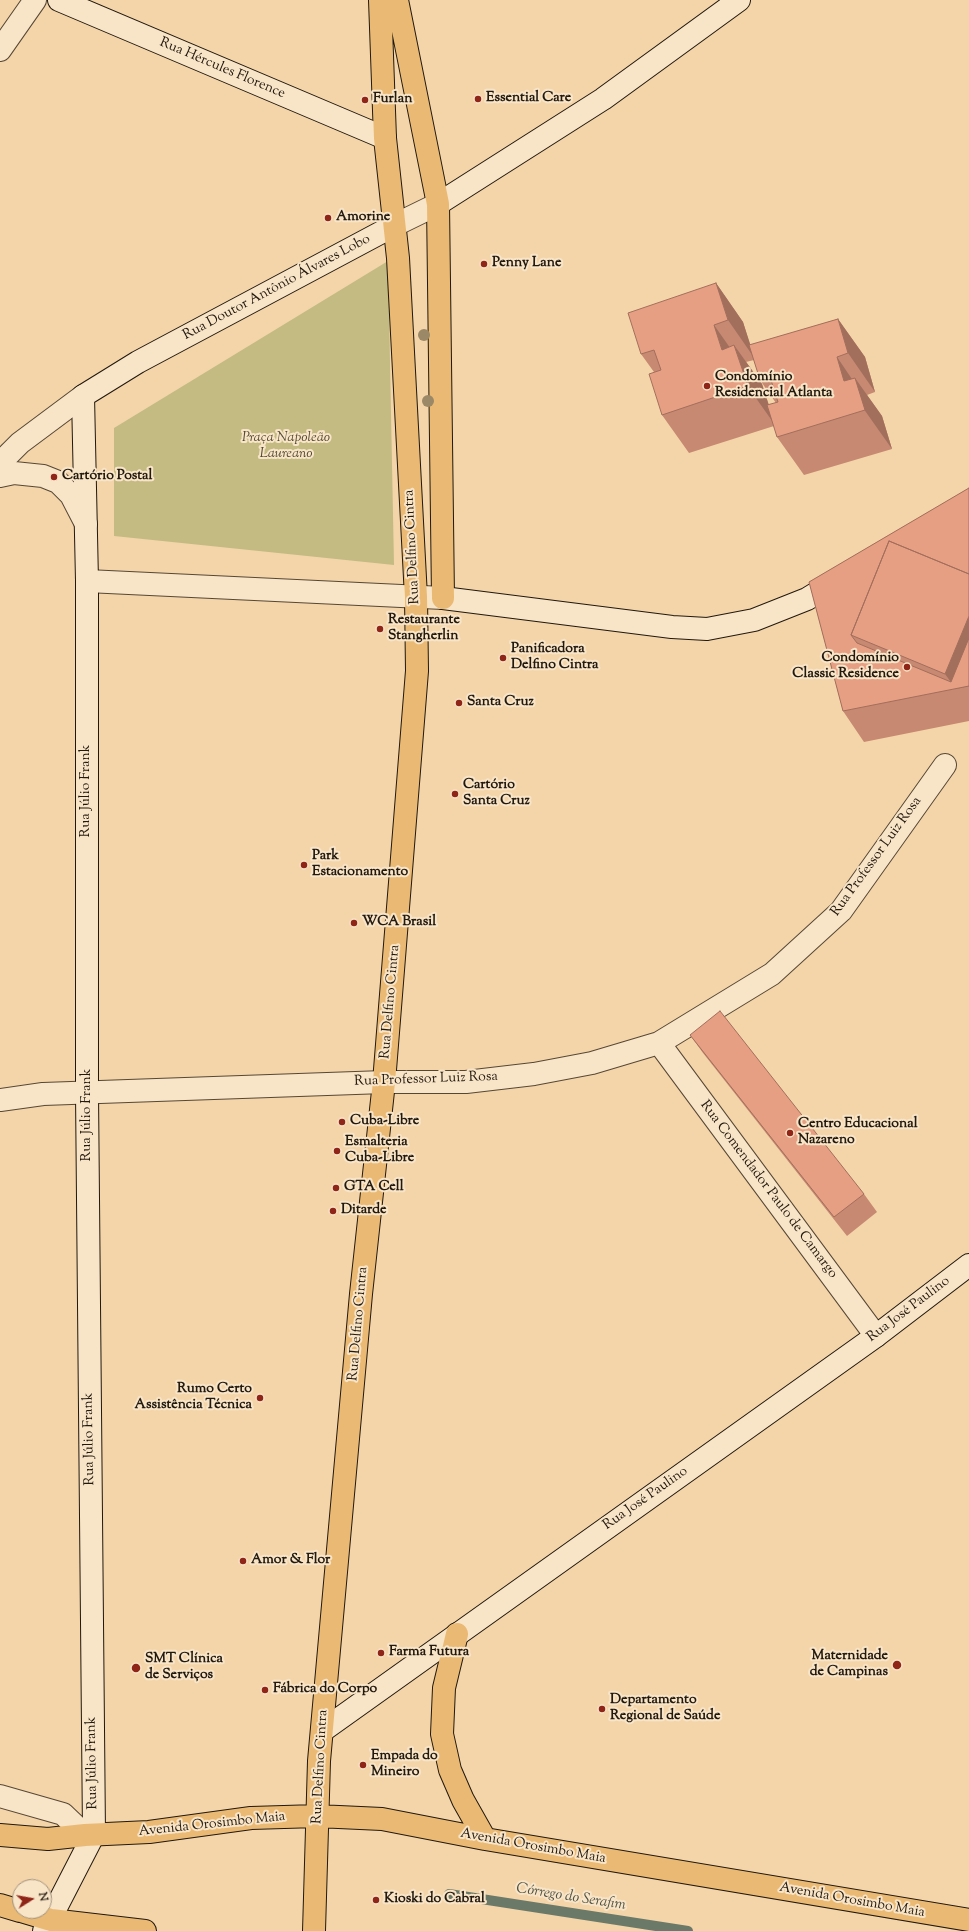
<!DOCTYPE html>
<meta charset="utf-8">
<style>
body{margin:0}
#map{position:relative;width:969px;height:1931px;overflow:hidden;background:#f4d5a9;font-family:"Sorts Mill Goudy",serif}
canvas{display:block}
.north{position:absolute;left:12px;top:1879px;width:40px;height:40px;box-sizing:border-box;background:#f8e4c7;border:1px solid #a2927d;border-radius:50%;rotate:79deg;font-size:11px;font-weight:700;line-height:16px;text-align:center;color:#21180e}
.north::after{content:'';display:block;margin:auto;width:14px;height:18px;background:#8f2418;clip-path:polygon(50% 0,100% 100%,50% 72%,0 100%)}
</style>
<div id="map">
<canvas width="969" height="1931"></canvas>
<div class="north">N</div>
</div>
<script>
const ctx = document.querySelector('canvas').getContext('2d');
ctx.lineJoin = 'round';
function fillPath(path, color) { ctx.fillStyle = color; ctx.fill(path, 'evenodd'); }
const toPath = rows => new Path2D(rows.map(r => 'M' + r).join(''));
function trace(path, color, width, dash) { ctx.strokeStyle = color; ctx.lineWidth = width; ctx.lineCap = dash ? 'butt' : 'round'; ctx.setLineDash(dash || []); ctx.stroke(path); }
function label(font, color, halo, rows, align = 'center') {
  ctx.font = font + ' "Sorts Mill Goudy",serif'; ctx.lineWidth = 4; ctx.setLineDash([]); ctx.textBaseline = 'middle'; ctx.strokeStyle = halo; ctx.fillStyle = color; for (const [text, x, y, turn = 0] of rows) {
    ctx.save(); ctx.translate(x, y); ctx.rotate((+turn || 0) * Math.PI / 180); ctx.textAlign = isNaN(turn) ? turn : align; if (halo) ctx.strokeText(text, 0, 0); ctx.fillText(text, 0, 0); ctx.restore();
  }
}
const green = toPath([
 [388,261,394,565,114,536,114,428]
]);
const stream = toPath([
 [449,1894,688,1931]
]);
const street = toPath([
 [0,50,35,0],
 [395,225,438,204],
 [0,463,20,443,83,396],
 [0,476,14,473,43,476,58,482,71,495,86,524],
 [87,581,443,598],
 [659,1043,876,1336],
 [0,1100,43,1094,384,1082,466,1082,534,1074,592,1063,659,1043,772,974,841,911,945,765],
 [0,1796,63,1814,85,1835]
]);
const secondary = toPath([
 [59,0,385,138],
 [438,204,603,99,739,0],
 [443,598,672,627,707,629,754,620,807,599,838,580],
 [322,1731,876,1336,969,1265],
 [44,1931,94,1834,87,1093,87,581,83,396,138,362,395,225]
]);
const primary = toPath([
 [397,0,438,204,443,598],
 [457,1634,444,1688,442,1734,450,1770,463,1800,485,1839],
 [0,1835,48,1839,85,1835,149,1832,251,1818,317,1816,382,1819,485,1839,969,1920],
 [0,1905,20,1911],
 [21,1911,51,1920,145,1931],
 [314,1931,319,1761,361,1294,384,1082,417,671,416,597,398,258,385,138,380,0]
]);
const trees = [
 [424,335],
 [428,401]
];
const wall = toPath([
 [716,283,743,322,750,345,838,319,865,357,875,392,867,395,882,416,892,449,804,475,777,437,774,426,689,453,662,415,654,372,641,354],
 [754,360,760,380,776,403,769,405,762,384,746,362],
 [969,488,969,721,864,742,843,711,809,582],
 [690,1035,864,1194,877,1212,847,1236,703,1053]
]);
const shadedWall = toPath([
 [716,283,743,322,755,359,728,320],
 [838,319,865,357,875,392,848,353],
 [714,325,740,362,734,345,762,384,775,425,722,350],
 [837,357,858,388,855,378,882,416,892,449,844,381],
 [969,616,969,686,956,689,945,674]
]);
const building = toPath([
 [716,283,728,320,714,325,722,350,734,345,748,386,662,415,649,374,661,370,654,350,641,354,628,313,716,283],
 [838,319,848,353,837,357,844,381,855,378,865,410,777,437,767,405,778,402,770,377,760,380,749,345,838,319],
 [969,488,969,574,889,541,851,635,857,643,951,682,969,638,969,686,843,711,809,582,969,488],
 [889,541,969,574,969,616,945,674,851,635,889,541],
 [720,1011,864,1194,834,1217,690,1035,720,1011]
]);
const markers = [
 [478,99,4,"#8f2418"],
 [365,100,4,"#8f2418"],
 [328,218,4,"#8f2418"],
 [484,264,4,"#8f2418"],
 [707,386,4,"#8f2418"],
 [54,477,4,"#8f2418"],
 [380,629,4,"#8f2418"],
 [503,658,4,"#8f2418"],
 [907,667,4,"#8f2418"],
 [459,703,4,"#8f2418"],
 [455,794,4,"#8f2418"],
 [304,865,4,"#8f2418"],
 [354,923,4,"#8f2418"],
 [342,1122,4,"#8f2418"],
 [790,1133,4,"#8f2418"],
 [337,1151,4,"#8f2418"],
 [336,1188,4,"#8f2418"],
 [333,1211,4,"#8f2418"],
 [260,1398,4,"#8f2418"],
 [243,1561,4,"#8f2418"],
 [381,1653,4,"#8f2418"],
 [897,1665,5,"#8f2418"],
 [136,1668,5,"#8f2418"],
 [265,1690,4,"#8f2418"],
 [602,1709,4,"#8f2418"],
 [363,1765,4,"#8f2418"],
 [376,1900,4,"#8f2418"]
];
const streetNames = [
 ["Rua Hércules Florence",222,69,23],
 ["Rua Doutor Antônio Álvares Lobo",277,288,-28],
 ["Rua Delfino Cintra",413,547,-93],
 ["Rua Júlio Frank",87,791,-90],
 ["Rua Professor Luiz Rosa",877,857,-54],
 ["Rua Delfino Cintra",391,1002,-85],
 ["Rua Professor Luiz Rosa",426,1080,-2],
 ["Rua Júlio Frank",88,1115,-90],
 ["Rua Comendador Paulo de Camargo",768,1190,53],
 ["Rua José Paulino",909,1310,-37],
 ["Rua Delfino Cintra",359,1324,-85],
 ["Rua Júlio Frank",90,1439,-91],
 ["Rua José Paulino",646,1499,-35],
 ["Rua Júlio Frank",93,1763,-91],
 ["Rua Delfino Cintra",321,1767,-87],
 ["Avenida Orosimbo Maia",212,1825,-6],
 ["Avenida Orosimbo Maia",533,1847,10],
 ["Avenida Orosimbo Maia",852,1901,10]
];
const poiNames = [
 ["Essential Care",486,99],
 ["Furlan",373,100],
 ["Amorine",336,218],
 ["Penny Lane",492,264],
 ["Condomínio",715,378],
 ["Residencial Atlanta",715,394],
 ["Cartório Postal",62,477],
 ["Restaurante",388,621],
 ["Stangherlin",388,637],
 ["Panificadora",511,650],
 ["Delfino Cintra",511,666],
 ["Condomínio",899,659,"right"],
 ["Classic Residence",899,675,"right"],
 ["Santa Cruz",467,703],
 ["Cartório",463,786],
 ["Santa Cruz",463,802],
 ["Park",312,857],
 ["Estacionamento",312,873],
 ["WCA Brasil",362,923],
 ["Cuba-Libre",350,1122],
 ["Centro Educacional",798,1125],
 ["Nazareno",798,1141],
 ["Esmalteria",345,1143],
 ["Cuba-Libre",345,1159],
 ["GTA Cell",344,1188],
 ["Ditarde",341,1211],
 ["Rumo Certo",252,1390,"right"],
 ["Assistência Técnica",252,1406,"right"],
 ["Amor & Flor",251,1561],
 ["Farma Futura",389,1653],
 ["Maternidade",888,1657,"right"],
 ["de Campinas",888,1673,"right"],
 ["SMT Clínica",145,1660],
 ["de Serviços",145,1676],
 ["Fábrica do Corpo",273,1690],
 ["Departamento",610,1701],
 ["Regional de Saúde",610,1717],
 ["Empada do",371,1757],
 ["Mineiro",371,1773],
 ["Kioski do Cabral",384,1900]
];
const parkNames = [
 ["Praça Napoleão",286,439],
 ["Laureano",286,455]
];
const waterNames = [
 ["Córrego do Serafim",571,1898,9]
];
fillPath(green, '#c3bb82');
trace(stream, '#6b7968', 10);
trace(street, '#564735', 24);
trace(secondary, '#21180e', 24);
trace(primary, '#21180e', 24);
trace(street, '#f8e4c7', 22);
trace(secondary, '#f8e4c7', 22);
trace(primary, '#eaba74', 22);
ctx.fillStyle = '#9b8867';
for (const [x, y] of trees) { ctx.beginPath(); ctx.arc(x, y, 6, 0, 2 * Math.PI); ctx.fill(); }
fillPath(wall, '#c78972');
fillPath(shadedWall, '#a26f5c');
fillPath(building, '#e79f84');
trace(building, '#a26f5c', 1);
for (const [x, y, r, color] of markers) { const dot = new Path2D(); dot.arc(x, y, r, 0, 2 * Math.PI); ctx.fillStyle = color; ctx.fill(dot); trace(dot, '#f8e4c7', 1.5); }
label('14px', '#21180e', '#f8e4c7', streetNames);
label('bold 14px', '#21180e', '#f8e4c7', poiNames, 'left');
label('italic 14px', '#524931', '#f8e4c7', parkNames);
label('italic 15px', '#4c5042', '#f8e4c7', waterNames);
</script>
